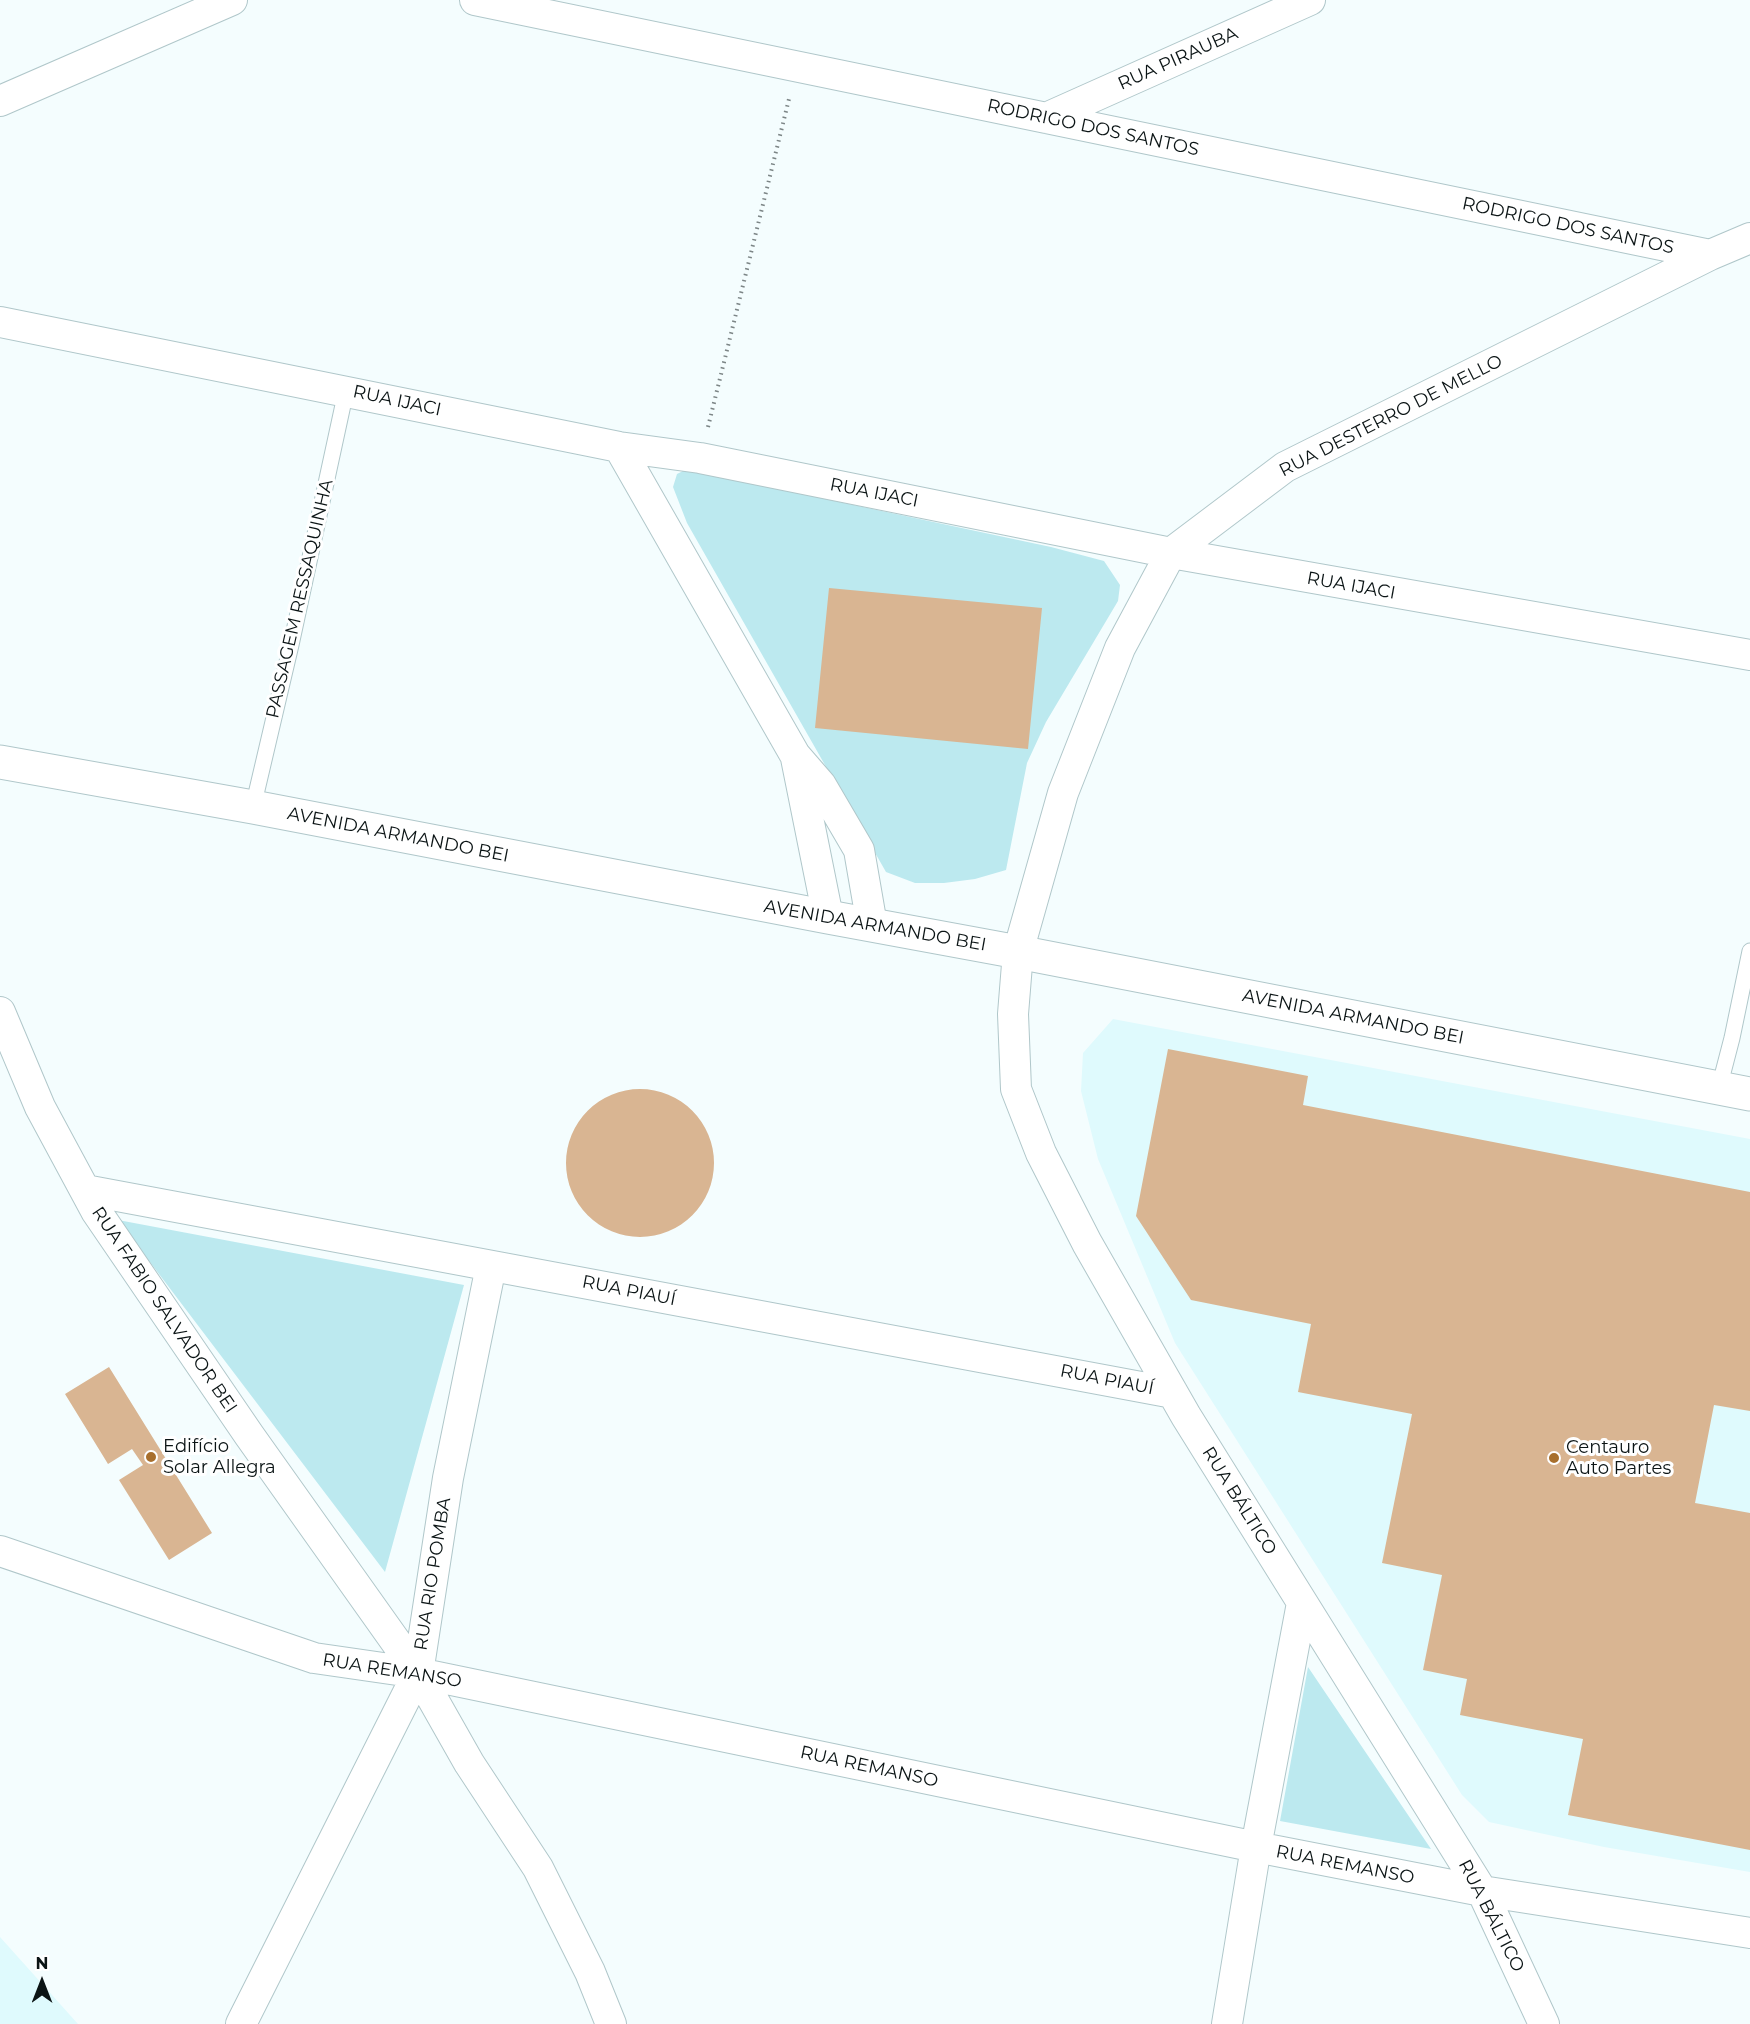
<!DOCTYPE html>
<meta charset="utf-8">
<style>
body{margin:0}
#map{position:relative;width:1750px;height:2024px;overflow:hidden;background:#f4fdfe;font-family:Montserrat,sans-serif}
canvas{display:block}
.north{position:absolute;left:12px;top:1952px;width:60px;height:60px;-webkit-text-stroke:4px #fff;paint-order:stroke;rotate:0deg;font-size:16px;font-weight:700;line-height:24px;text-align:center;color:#0b1415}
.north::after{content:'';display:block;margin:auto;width:21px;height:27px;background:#0b1415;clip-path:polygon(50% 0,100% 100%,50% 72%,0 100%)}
</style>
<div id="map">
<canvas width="1750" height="2024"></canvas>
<div class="north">N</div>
</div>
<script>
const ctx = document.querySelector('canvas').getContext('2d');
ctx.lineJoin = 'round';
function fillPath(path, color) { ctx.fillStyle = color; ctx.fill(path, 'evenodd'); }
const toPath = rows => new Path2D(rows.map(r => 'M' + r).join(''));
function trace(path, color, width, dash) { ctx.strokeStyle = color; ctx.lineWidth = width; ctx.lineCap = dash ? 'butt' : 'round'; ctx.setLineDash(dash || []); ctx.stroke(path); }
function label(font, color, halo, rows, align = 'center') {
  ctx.font = font + ' Montserrat,sans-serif'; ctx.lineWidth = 6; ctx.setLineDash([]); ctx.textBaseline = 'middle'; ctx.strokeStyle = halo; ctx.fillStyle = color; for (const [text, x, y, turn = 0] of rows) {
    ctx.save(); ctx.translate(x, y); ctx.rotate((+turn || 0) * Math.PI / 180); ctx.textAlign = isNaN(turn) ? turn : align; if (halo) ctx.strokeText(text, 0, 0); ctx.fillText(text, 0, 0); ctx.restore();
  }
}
const built = toPath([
 [1113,1019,1750,1139,1750,1872,1604,1847,1489,1822,1462,1795,1175,1343,1098,1159,1081,1091,1083,1053],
 [0,1937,78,2024,0,2024]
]);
const green = toPath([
 [691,467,708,474,1051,547,1104,561,1120,585,1118,601,1046,722,1027,763,1006,870,975,879,944,883,915,883,886,872,687,523,673,487,677,474],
 [118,1220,464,1285,385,1572],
 [1308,1667,1431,1849,1280,1821]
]);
const building = toPath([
 [829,588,1042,608,1028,749,815,728],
 [1168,1049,1308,1076,1303,1105,1750,1192,1750,1411,1714,1405,1695,1503,1750,1513,1750,1850,1568,1815,1583,1739,1460,1715,1467,1679,1423,1670,1442,1575,1382,1563,1412,1414,1298,1392,1311,1324,1191,1300,1136,1216],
 '566 1163a74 74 0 1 1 148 0a74 74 0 1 1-148 0Z',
 [109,1367,212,1533,169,1560,119,1480,143,1465,132,1449,108,1464,65,1394]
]);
const path = toPath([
 [708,427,789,99]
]);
const service = toPath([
 [253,807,291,645,346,391],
 [1719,1088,1732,1038,1750,951]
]);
const minor = toPath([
 [475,0,1710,255],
 [0,101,232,0],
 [1046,118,1310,0],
 [0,322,619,447,700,458,1171,553,1750,655],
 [619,447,795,755,821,785,859,850,872,925],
 [796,758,828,917],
 [0,1012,40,1107,96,1211,249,1435,418,1673,469,1763,538,1868,590,1972,611,2024],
 [85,1190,1173,1393],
 [0,1551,314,1658,418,1673,1256,1847,1482,1891,1750,1933],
 [241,2024,418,1673,448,1478,491,1266],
 [1227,2024,1256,1847,1302,1603],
 [1544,2024,1482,1891,1186,1416,1087,1243,1041,1153,1016,1089,1013,1014,1018,952,1063,793,1120,648,1171,553,1285,467,1710,255,1750,238]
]);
const tertiary = toPath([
 [0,762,253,807,828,917,1018,952,1750,1094]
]);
const markers = [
 [151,1457,6,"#a86f2d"],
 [1554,1458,6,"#a86f2d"]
];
const streetNames = [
 ["RUA PIRAUBA",1178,59,-24],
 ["RODRIGO DOS SANTOS",1093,128,12],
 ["RODRIGO DOS SANTOS",1568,226,12],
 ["RUA IJACI",397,401,12],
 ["RUA DESTERRO DE MELLO",1391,416,-27],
 ["RUA IJACI",874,493,11],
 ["RUA IJACI",1351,586,10],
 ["PASSAGEM RESSAQUINHA",300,599,-77],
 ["AVENIDA ARMANDO BEI",398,835,11],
 ["AVENIDA ARMANDO BEI",875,926,10],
 ["AVENIDA ARMANDO BEI",1353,1017,11],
 ["RUA PIAUÍ",629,1291,11],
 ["RUA FABIO SALVADOR BEI",164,1310,56],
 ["RUA PIAUÍ",1107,1380,11],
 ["RUA BÁLTICO",1239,1501,58],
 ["RUA RIO POMBA",433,1574,-81],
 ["RUA REMANSO",392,1671,9],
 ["RUA REMANSO",869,1767,12],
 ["RUA REMANSO",1345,1865,11],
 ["RUA BÁLTICO",1491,1916,63]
];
const poiNames = [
 ["Edifício",163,1447],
 ["Solar Allegra",163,1468],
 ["Centauro",1566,1448],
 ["Auto Partes",1566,1469]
];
fillPath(built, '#dffafd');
fillPath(green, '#bce9ef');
fillPath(building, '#d9b592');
trace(service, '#b0c7ca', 17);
trace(minor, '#b0c7ca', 32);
trace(tertiary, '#b0c7ca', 35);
trace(path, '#7c8586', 4, [1.5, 4.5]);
trace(service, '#fff', 15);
trace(minor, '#fff', 30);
trace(tertiary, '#fff', 33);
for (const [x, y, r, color] of markers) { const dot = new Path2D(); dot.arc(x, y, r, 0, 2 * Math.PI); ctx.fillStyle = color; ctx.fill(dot); trace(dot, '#fff', 2); }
label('18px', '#0b1415', '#fff', streetNames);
label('18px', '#0b1415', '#fff', poiNames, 'left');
</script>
